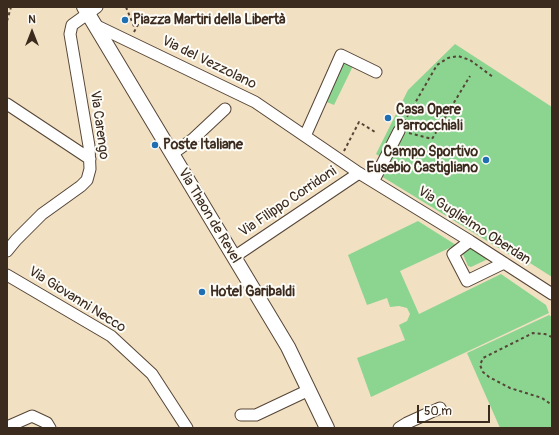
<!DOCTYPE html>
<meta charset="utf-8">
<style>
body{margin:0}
#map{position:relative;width:559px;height:435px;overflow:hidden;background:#f2e0c2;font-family:Pangolin,sans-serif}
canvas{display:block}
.frame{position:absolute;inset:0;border:8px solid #3b2a1e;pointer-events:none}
.north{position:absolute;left:12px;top:12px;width:40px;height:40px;-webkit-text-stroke:3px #fdfcf7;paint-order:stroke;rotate:0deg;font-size:11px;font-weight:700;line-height:16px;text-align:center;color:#3b2a1e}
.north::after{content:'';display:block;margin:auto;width:14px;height:18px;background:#3b2a1e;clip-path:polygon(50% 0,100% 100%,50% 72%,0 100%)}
.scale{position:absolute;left:417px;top:405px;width:73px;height:18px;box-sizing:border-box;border:2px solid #3b2a1e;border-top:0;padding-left:5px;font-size:12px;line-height:14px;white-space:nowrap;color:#3b2a1e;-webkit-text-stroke:3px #fdfcf7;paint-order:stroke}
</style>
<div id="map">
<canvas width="559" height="435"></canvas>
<div class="frame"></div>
<div class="north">N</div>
<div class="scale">50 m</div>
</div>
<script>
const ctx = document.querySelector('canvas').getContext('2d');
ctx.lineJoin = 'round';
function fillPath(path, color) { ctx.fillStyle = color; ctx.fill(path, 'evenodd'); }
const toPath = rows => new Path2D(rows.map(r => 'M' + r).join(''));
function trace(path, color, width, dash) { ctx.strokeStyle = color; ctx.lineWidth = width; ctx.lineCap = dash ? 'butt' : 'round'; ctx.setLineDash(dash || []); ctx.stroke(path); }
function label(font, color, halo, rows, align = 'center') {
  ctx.font = font + ' Pangolin,sans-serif'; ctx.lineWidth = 4; ctx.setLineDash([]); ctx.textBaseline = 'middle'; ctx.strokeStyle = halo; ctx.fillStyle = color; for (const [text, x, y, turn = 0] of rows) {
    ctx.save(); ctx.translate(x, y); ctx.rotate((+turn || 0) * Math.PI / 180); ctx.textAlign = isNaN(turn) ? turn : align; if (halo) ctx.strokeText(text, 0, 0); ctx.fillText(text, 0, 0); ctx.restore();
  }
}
const green = toPath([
 [455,44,552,107,552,277,530,263,528,266,381,176,389,162,376,154,408,90],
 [340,60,354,64,334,105,322,100],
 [418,221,456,245,400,271,419,314,501,274,546,305,549,313,371,397,357,358,405,340,399,325,407,321,410,314,407,308,399,306,390,307,387,298,367,305,348,255],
 [466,245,488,259,471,267,468,266,462,252],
 [549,315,552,317,552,428,500,428,467,353]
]);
const path = toPath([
 [126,7,135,29],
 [7,21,11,7],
 [134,32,141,19,144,17],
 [404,122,437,65,448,58,458,56,470,60,493,77],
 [409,133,432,139,470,76],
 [344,151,359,122,375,132],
 [552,337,545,334,533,333,483,358,480,365,483,372,489,377,510,388,542,398,552,405]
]);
const minor = toPath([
 [95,25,255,102,359,173,470,241,552,294],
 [7,104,90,159],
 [305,136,341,55,376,72],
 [172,154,193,139,225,109],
 [374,180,399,131],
 [470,241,453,254,467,281,504,263],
 [7,251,16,240,42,214,81,186,87,180,90,169,89,146,70,34,72,25,97,7],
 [234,257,359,173],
 [7,275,111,336,152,374,187,428],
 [241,415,256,415,309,390],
 [7,427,32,416,47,423,50,428],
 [399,428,407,423,440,408]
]);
const major = toPath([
 [84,7,288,347,327,428]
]);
const markers = [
 [125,20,4,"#1f6fb2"],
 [388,118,4,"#1f6fb2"],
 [155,145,4,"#1f6fb2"],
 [486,160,4,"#1f6fb2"],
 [202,292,4,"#1f6fb2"]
];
const poiNames = [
 ["Piazza Martiri della Libertà",133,20],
 ["Casa Opere",396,110],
 ["Parrocchiali",396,126],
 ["Poste Italiane",163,145],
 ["Campo Sportivo",478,152,"right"],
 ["Eusebio Castigliano",478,168,"right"],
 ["Hotel Garibaldi",210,292]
];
const streetNames = [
 ["Via del Vezzolano",209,63,26],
 ["Via Carengo",99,125,82],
 ["Via Filippo Corridoni",288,202,-34],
 ["Via Thaon de Revel",209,216,59],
 ["Via Guglielmo Oberdan",474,226,33],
 ["Via Giovanni Necco",77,300,32]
];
fillPath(green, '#8cd591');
trace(minor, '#564537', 13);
trace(major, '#564537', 16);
trace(path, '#564537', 2, [3, 3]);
trace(minor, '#fff', 11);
trace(major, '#fff', 14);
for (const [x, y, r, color] of markers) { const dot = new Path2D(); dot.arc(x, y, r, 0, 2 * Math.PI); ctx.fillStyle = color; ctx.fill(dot); trace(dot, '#fdfcf7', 1.5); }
label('bold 14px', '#3b2a1e', '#fdfcf7', poiNames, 'left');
label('14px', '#3b2a1e', '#fdfcf7', streetNames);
</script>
